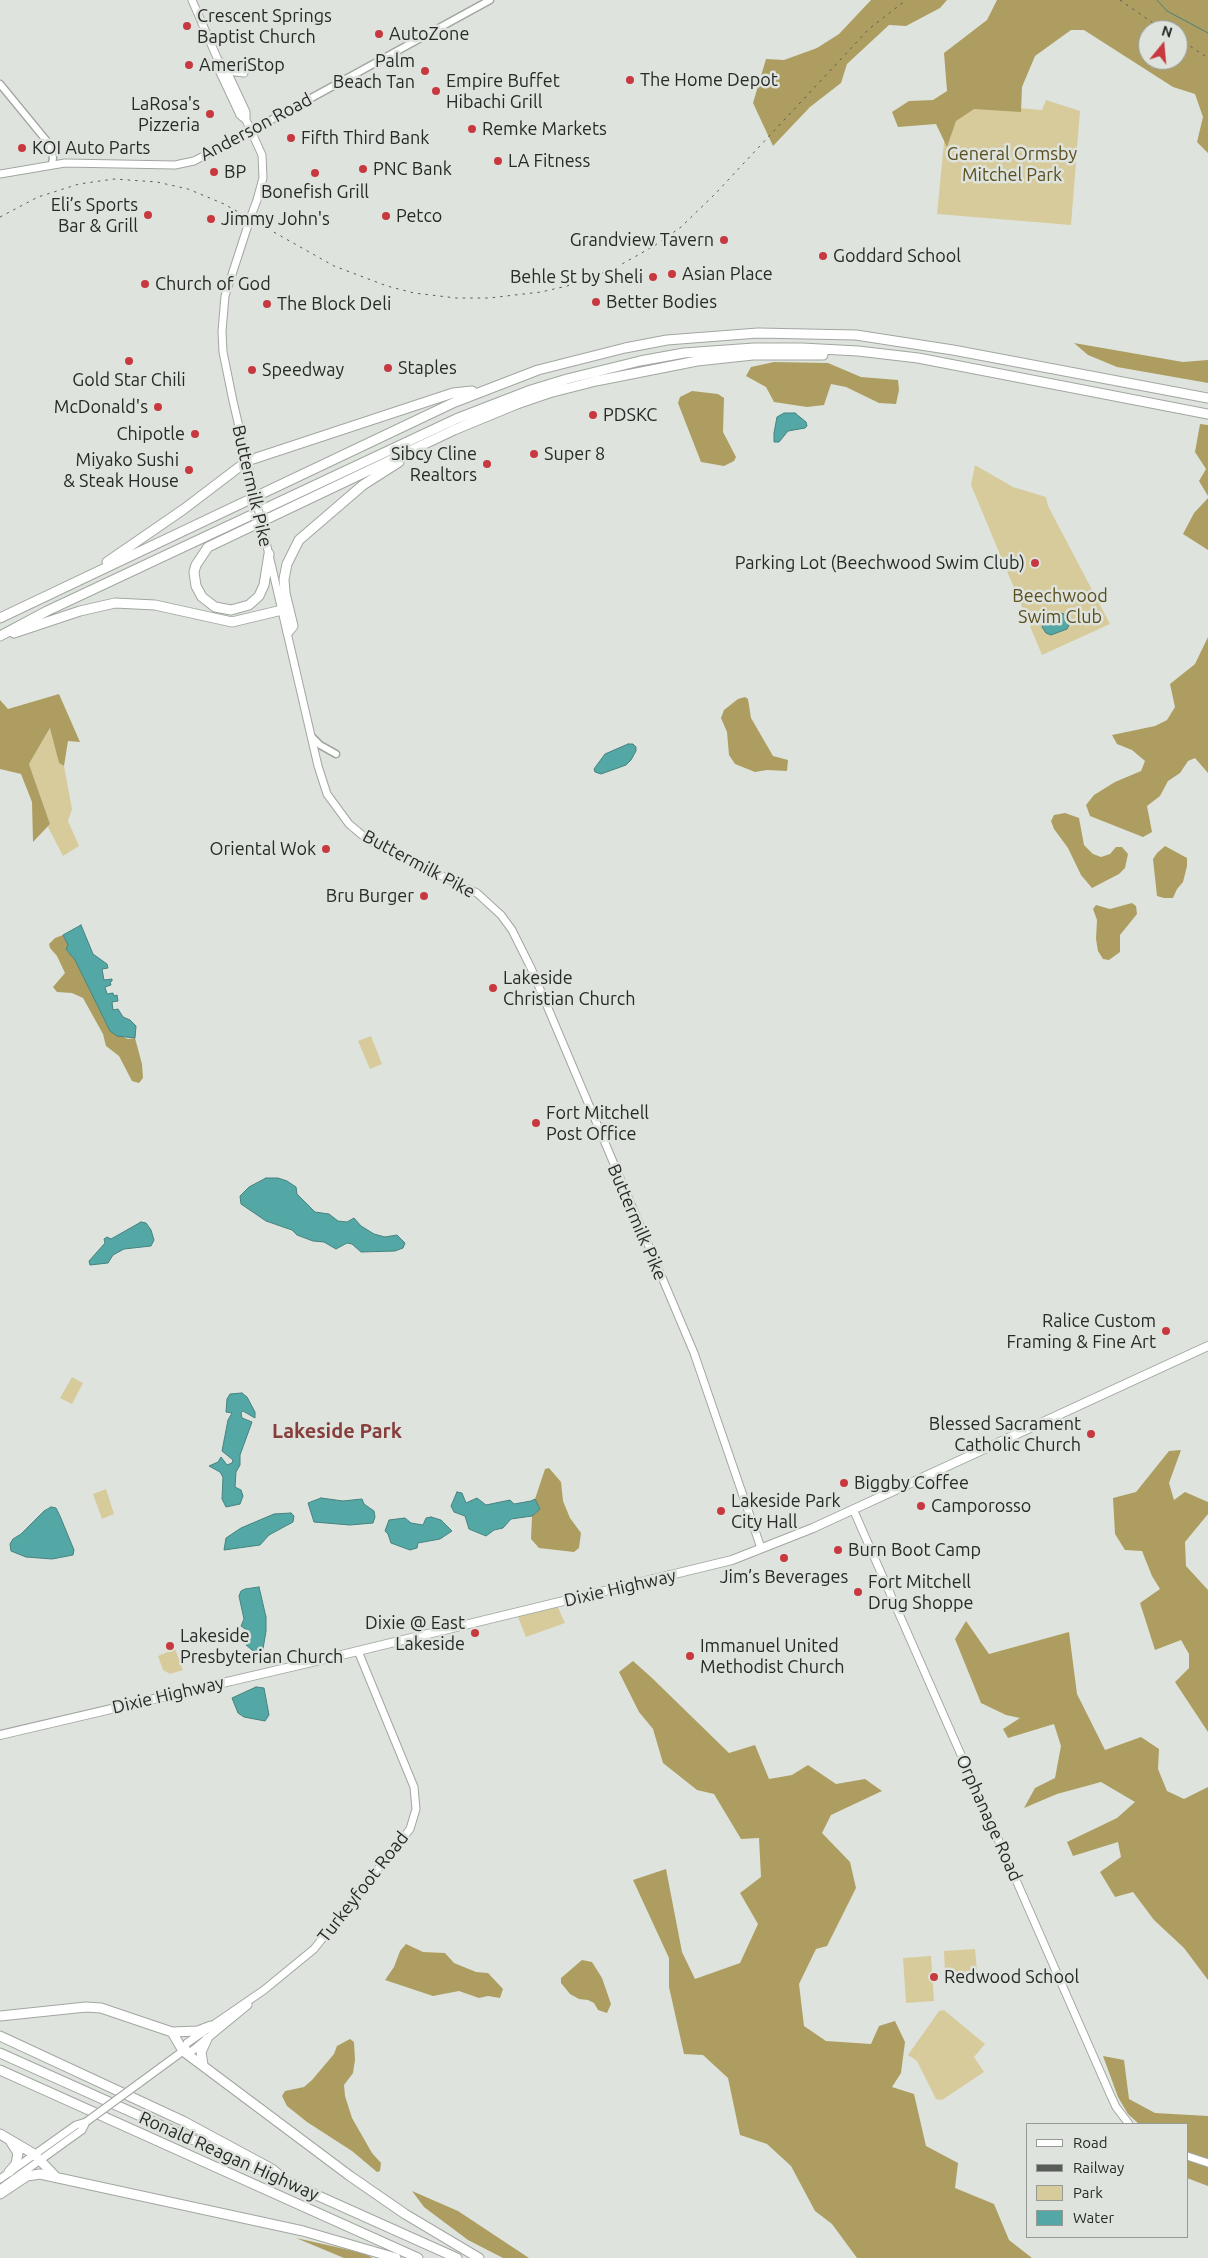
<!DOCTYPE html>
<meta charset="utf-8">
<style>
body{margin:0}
#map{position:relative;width:1208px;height:2258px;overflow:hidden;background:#dee4dd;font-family:Ubuntu,sans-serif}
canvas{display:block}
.legend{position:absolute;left:1026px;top:2123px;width:162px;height:115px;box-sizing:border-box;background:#dee4dd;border:1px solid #959a94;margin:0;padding:6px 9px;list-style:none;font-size:15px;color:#272a27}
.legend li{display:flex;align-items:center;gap:10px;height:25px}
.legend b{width:25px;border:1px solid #959a94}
.north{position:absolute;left:1138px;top:20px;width:50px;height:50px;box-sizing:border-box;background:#dee4dd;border:1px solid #959a94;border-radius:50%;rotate:17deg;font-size:14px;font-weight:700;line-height:20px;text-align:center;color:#272a27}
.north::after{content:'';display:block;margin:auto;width:18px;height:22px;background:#c8393f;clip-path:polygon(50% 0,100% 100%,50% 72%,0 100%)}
</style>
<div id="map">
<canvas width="1208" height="2258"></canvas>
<ul class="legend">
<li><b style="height:6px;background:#fff"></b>Road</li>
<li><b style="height:6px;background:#595c58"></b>Railway</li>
<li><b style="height:14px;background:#d7cb9c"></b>Park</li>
<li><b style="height:14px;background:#53a8a5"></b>Water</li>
</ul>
<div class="north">N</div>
</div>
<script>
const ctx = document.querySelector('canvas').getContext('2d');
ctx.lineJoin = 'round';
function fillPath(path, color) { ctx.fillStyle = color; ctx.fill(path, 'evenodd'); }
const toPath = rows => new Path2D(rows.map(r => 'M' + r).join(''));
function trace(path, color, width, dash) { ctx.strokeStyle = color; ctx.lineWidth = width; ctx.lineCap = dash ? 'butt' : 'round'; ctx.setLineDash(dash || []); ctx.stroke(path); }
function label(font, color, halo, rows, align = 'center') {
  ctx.font = font + ' Ubuntu,sans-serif'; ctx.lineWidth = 5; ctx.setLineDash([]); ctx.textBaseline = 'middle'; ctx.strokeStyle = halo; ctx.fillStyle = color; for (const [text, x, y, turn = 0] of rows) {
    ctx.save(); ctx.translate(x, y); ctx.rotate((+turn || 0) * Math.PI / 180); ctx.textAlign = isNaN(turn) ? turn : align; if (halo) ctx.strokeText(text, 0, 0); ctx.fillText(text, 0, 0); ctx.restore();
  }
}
const green = toPath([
 [1046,100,1080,111,1071,225,937,214,948,102,1042,110],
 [975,465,1013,487,1046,497,1048,506,1110,624,1042,655,971,485],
 [51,727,59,763,64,766,72,809,68,821,79,846,63,856,48,827,50,824,29,764],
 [371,1036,382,1064,370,1069,358,1041],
 [72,1377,83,1383,72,1404,60,1398],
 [106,1489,114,1514,102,1519,93,1494],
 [556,1603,565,1623,526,1637,516,1612],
 [175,1649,183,1670,170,1674,163,1670,158,1656],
 [975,1949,977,1971,945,1973,944,1951],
 [931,1956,934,2001,906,2003,903,1958],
 [944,2010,985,2044,974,2057,984,2072,942,2100,936,2099,917,2061,908,2055,939,2011]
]);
const forest = toPath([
 [871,0,947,0,940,8,906,26,889,25,847,64,841,83,810,107,773,146,753,103,766,59,784,60,817,48,839,34],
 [997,0,1208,0,1208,153,1197,142,1203,117,1195,94,1173,87,1084,30,1071,30,1035,56,1022,87,1021,112,974,109,956,121,947,147,936,124,898,127,892,112,909,101,933,100,947,91,944,53,987,20],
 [1148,30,1178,30,1178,60,1148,60],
 [1074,343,1183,362,1208,360,1208,383,1117,367,1088,355],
 [774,362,828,363,861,377,898,380,899,390,896,404,879,403,846,387,831,384,824,405,807,407,774,402,766,387,746,376,751,367],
 [692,391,718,394,724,398,723,432,736,457,734,461,724,466,701,462,678,403,680,397],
 [1200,424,1208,425,1208,496,1199,481,1206,469,1195,452],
 [1208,498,1208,550,1183,534,1194,513],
 [1208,637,1208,773,1195,758,1188,761,1180,773,1168,781,1160,796,1147,806,1152,832,1143,837,1090,816,1086,805,1094,795,1115,782,1141,771,1145,761,1132,750,1117,744,1112,735,1155,726,1167,720,1175,707,1170,684,1195,664],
 [59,694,80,742,68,741,64,766,59,763,50,728,29,764,50,824,33,842,32,802,21,774,0,769,0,700,8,709],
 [745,697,748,699,751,718,773,756,788,760,787,771,767,770,755,772,735,764,729,755,727,732,721,718,724,710,738,699],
 [1065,813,1079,818,1084,845,1093,854,1101,857,1110,854,1116,847,1122,847,1128,854,1125,868,1119,874,1092,888,1081,875,1068,848,1054,829,1051,821,1054,815],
 [1165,846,1187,858,1187,866,1183,882,1177,889,1173,898,1164,898,1157,896,1153,859,1157,853],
 [1132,903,1136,906,1137,914,1120,935,1120,952,1109,960,1103,959,1098,951,1096,939,1097,920,1093,909,1096,905,1110,909],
 [63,935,68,945,66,949,75,960,110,1031,128,1039,135,1038,142,1064,143,1078,139,1083,132,1081,119,1056,106,1046,103,1034,83,998,72,993,57,992,53,987,65,973,57,956,50,948,49,944,55,938],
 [1181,1450,1169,1483,1174,1500,1185,1492,1208,1502,1208,1514,1185,1542,1186,1566,1208,1590,1208,1732,1175,1682,1189,1668,1189,1654,1181,1640,1155,1650,1140,1603,1160,1589,1152,1576,1142,1551,1125,1550,1115,1534,1113,1498,1136,1492,1169,1451],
 [549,1468,561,1482,563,1501,570,1518,581,1533,579,1548,574,1552,539,1548,531,1539,532,1516,540,1509,535,1499,545,1469],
 [966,1621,989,1654,1069,1632,1077,1694,1105,1750,1141,1737,1159,1749,1158,1769,1167,1791,1184,1799,1208,1787,1208,1980,1184,1948,1154,1920,1133,1892,1115,1897,1100,1872,1121,1857,1118,1842,1073,1856,1067,1842,1117,1818,1135,1802,1101,1782,1057,1794,1024,1808,1035,1788,1055,1778,1061,1746,1054,1724,1008,1738,1003,1729,1020,1718,1006,1715,981,1703,955,1639],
 [633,1661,651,1677,729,1753,755,1745,769,1779,792,1775,808,1765,836,1784,865,1779,882,1791,831,1815,822,1833,850,1862,856,1888,827,1946,816,1949,799,1984,804,2026,826,2041,871,2044,879,2026,895,2021,905,2042,901,2073,892,2087,914,2094,926,2146,958,2163,955,2188,994,2204,1009,2240,1032,2258,857,2258,832,2224,815,2211,791,2166,767,2144,740,2135,728,2078,703,2055,684,2054,669,1987,669,1958,633,1880,666,1869,682,1952,695,1979,740,1963,758,1924,740,1893,761,1877,759,1838,741,1839,714,1794,697,1790,663,1763,653,1729,639,1712,619,1672],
 [406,1944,423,1952,445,1953,454,1963,476,1972,488,1973,503,1989,500,1998,488,1996,479,1998,459,1991,433,1996,385,1980,394,1967,400,1951],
 [582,1960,592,1962,602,1978,611,2004,607,2013,598,2010,594,2003,588,2000,579,1999,570,1994,561,1983,561,1978],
 [350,2039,354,2042,355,2060,353,2073,344,2085,345,2096,352,2118,372,2153,381,2163,380,2171,377,2172,352,2151,307,2122,287,2106,282,2096,285,2091,304,2087,312,2080,334,2054,337,2046],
 [1103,2056,1124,2060,1129,2099,1155,2113,1208,2116,1208,2186,1187,2178,1187,2124,1139,2124,1128,2114,1118,2097],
 [412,2191,458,2211,529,2258,503,2258,468,2240,424,2207],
 [296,2238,363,2253,373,2258,344,2258]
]);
const water = toPath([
 [795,413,806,422,807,426,805,428,788,431,779,442,774,442,774,433,777,417,784,413,795,413],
 [1061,613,1067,615,1071,621,1067,629,1051,635,1046,633,1042,627,1045,619,1061,613],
 [628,744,633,744,636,747,636,751,631,760,626,765,601,774,595,772,594,769,605,754,628,744],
 [81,925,93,954,107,964,108,968,102,969,104,980,112,979,112,981,110,982,111,985,105,987,107,994,113,993,114,996,117,995,118,1001,112,1002,113,1010,118,1009,123,1017,130,1020,136,1026,135,1038,117,1036,110,1031,75,960,66,949,68,945,63,935,81,925],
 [266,1178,278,1178,287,1181,296,1187,297,1194,315,1212,329,1214,338,1221,347,1222,354,1218,361,1226,374,1234,385,1237,397,1235,405,1243,403,1248,395,1251,361,1252,352,1244,347,1243,336,1249,324,1242,313,1241,297,1235,292,1230,266,1221,241,1204,240,1196,249,1187,266,1178],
 [141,1222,146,1223,151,1230,154,1240,151,1246,124,1249,113,1255,108,1263,90,1265,89,1261,105,1243,104,1239,107,1237,111,1239,141,1222],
 [242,1393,247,1397,255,1412,255,1418,243,1411,241,1413,242,1418,252,1422,240,1455,240,1465,236,1472,235,1487,241,1490,243,1496,240,1504,226,1507,222,1499,223,1477,220,1472,209,1466,218,1462,221,1457,227,1465,232,1463,233,1460,222,1451,228,1420,232,1413,226,1412,227,1399,230,1394,242,1393],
 [457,1492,462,1493,466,1503,477,1498,486,1505,510,1500,514,1504,531,1501,535,1499,540,1509,532,1516,511,1519,503,1528,494,1530,486,1536,469,1529,465,1516,454,1512,451,1506,457,1492],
 [321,1498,343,1501,362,1499,364,1504,374,1511,375,1517,373,1523,350,1525,314,1522,308,1503,321,1498],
 [51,1507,56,1508,60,1516,74,1550,73,1555,52,1559,26,1557,11,1551,10,1544,13,1539,21,1534,44,1511,51,1507],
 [291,1513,294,1516,293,1522,269,1535,260,1545,224,1550,226,1538,241,1528,274,1514,291,1513],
 [431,1517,441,1520,452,1531,440,1539,418,1543,417,1548,410,1550,391,1543,388,1534,385,1531,389,1520,405,1518,411,1523,423,1525,426,1518,431,1517],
 [259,1587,266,1617,266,1631,263,1649,257,1654,246,1645,250,1640,248,1631,241,1626,244,1619,239,1596,241,1591,245,1589,259,1587],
 [256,1687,264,1688,269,1715,265,1721,244,1717,238,1713,232,1698,256,1687]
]);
const stream = toPath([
 [1157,0,1167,11,1208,33]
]);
const tertiary = toPath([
 [0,84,50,145,53,158,52,164],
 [251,131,490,0],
 [312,737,320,745,336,754]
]);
const secondary = toPath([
 [192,0,218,60,224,65,246,112,246,120],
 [218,60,217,66,240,115,246,120,262,155,263,178,257,200],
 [227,71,244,73],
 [0,174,65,163,175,165,194,161,251,131],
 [250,219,225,296,222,331,223,352,233,401,253,487],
 [263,529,318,766,327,794,349,824,368,840,477,893,501,915,512,930,531,968,694,1353,761,1548],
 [853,1509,1110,2094,1116,2107,1129,2124],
 [183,2051,192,2051,248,2005],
 [138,2084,183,2051,187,2043,264,1990,314,1949,410,1829,416,1809,414,1787,358,1651],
 [1187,2156,1208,2163],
 [0,2179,76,2125,86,2122],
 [0,2189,82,2130,86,2122]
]);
const primary = toPath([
 [0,1735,325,1659,732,1560,813,1528,1208,1346]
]);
const motorway = toPath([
 [269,554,264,585,259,596,249,605,231,610,215,607,202,597,196,586,194,572,196,565,208,547,454,430,517,404,549,393,596,381,697,361,753,355,823,355],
 [107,562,184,509,247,461,453,393,472,391],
 [0,618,455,402,538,370,625,348,667,340,758,333,856,335,953,350,1208,398],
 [288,632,293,626,285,593,284,579,287,564,299,540,363,485,399,462],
 [14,633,80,611,115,603,155,605,232,622,282,610],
 [0,636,47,611,456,419,531,390,567,379,640,361,684,353,754,348,802,348,858,351,918,358,1208,414],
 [0,2016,86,2007,101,2008,172,2032,183,2051,350,2176,405,2214,479,2258],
 [172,2032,198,2031,211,2026],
 [0,2036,183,2121,272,2169,280,2176],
 [0,2053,457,2258],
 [203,2065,201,2052,207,2039],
 [0,2070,418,2258],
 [0,2134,34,2154,55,2176],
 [9,2172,16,2164,18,2153,11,2142],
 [0,2194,27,2176,40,2174,303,2231,396,2258]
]);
const rail = toPath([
 [1120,0,1163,30],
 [1178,38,1208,58],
 [0,217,38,197,79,184,114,179,157,182,188,189,224,204,334,266,387,286,414,293,456,298,489,298,541,292,567,286,613,269,654,246,681,227,716,193,869,29,906,0]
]);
const secondaryBridge = toPath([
 [250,219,257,200],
 [253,487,263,529],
 [86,2122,138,2084]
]);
const markers = [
 [187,26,5,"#c8393f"],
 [379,34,5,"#c8393f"],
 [189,65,5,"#c8393f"],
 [425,71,5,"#c8393f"],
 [630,80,5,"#c8393f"],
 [436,91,5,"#c8393f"],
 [210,114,5,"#c8393f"],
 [472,129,5,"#c8393f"],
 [291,138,5,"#c8393f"],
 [22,148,5,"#c8393f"],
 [498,161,5,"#c8393f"],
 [363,169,5,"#c8393f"],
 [214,172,5,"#c8393f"],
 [315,173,5,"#c8393f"],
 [148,215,5,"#c8393f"],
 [386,216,5,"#c8393f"],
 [211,219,5,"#c8393f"],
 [724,240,5,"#c8393f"],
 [823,256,5,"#c8393f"],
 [672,274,5,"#c8393f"],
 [653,277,5,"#c8393f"],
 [145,284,5,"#c8393f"],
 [596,302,5,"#c8393f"],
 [267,304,5,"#c8393f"],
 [129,361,5,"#c8393f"],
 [388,368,5,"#c8393f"],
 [252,370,5,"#c8393f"],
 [158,407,5,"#c8393f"],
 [593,415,5,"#c8393f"],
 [195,434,5,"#c8393f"],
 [534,454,5,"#c8393f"],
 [487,464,5,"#c8393f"],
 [189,470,5,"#c8393f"],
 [1035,563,5,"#c8393f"],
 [326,849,5,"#c8393f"],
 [424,896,5,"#c8393f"],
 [493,988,5,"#c8393f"],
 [536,1123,5,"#c8393f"],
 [1166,1331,5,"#c8393f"],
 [1091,1434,5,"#c8393f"],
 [844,1483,5,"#c8393f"],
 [921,1506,5,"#c8393f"],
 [721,1511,5,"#c8393f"],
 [838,1550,5,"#c8393f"],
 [784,1558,5,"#c8393f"],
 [858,1592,5,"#c8393f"],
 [475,1633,5,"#c8393f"],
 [170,1646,5,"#c8393f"],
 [690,1656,5,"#c8393f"],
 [934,1977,5,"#c8393f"]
];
const poiNames = [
 ["Crescent Springs",197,16],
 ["Baptist Church",197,37],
 ["AutoZone",389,34],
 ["Palm",415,61,"right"],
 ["Beach Tan",415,82,"right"],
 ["AmeriStop",199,65],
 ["The Home Depot",640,80],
 ["Empire Buffet",446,81],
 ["Hibachi Grill",446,102],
 ["LaRosa's",200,104,"right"],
 ["Pizzeria",200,125,"right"],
 ["Remke Markets",482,129],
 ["Fifth Third Bank",301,138],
 ["KOI Auto Parts",32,148],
 ["LA Fitness",508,161],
 ["PNC Bank",373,169],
 ["BP",224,172],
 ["Bonefish Grill",315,192,"center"],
 ["Eli’s Sports",138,205,"right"],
 ["Bar & Grill",138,226,"right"],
 ["Petco",396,216],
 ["Jimmy John's",221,219],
 ["Grandview Tavern",714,240,"right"],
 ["Goddard School",833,256],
 ["Asian Place",682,274],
 ["Behle St by Sheli",643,277,"right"],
 ["Church of God",155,284],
 ["Better Bodies",606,302],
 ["The Block Deli",277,304],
 ["Staples",398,368],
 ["Speedway",262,370],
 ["Gold Star Chili",129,380,"center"],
 ["McDonald's",148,407,"right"],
 ["PDSKC",603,415],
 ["Chipotle",185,434,"right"],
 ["Sibcy Cline",477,454,"right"],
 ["Realtors",477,475,"right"],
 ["Super 8",544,454],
 ["Miyako Sushi",179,460,"right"],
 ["& Steak House",179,481,"right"],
 ["Parking Lot (Beechwood Swim Club)",1025,563,"right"],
 ["Oriental Wok",316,849,"right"],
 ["Bru Burger",414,896,"right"],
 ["Lakeside",503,978],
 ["Christian Church",503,999],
 ["Fort Mitchell",546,1113],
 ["Post Office",546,1134],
 ["Ralice Custom",1156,1321,"right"],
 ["Framing & Fine Art",1156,1342,"right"],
 ["Blessed Sacrament",1081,1424,"right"],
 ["Catholic Church",1081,1445,"right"],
 ["Biggby Coffee",854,1483],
 ["Lakeside Park",731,1501],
 ["City Hall",731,1522],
 ["Camporosso",931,1506],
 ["Burn Boot Camp",848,1550],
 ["Jim’s Beverages",784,1577,"center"],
 ["Fort Mitchell",868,1582],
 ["Drug Shoppe",868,1603],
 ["Dixie @ East",465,1623,"right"],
 ["Lakeside",465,1644,"right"],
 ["Lakeside",180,1636],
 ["Presbyterian Church",180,1657],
 ["Immanuel United",700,1646],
 ["Methodist Church",700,1667],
 ["Redwood School",944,1977]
];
const streetNames = [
 ["Anderson Road",256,127,-28],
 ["Buttermilk Pike",252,486,77],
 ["Buttermilk Pike",419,864,28],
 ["Buttermilk Pike",637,1222,67],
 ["Dixie Highway",620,1588,-13],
 ["Dixie Highway",168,1695,-13],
 ["Orphanage Road",989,1818,66],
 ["Turkeyfoot Road",363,1887,-52],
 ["Ronald Reagan Highway",229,2156,24]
];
const parkNames = [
 ["General Ormsby",1012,154],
 ["Mitchel Park",1012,175],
 ["Beechwood",1060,596],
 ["Swim Club",1060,617]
];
const quarterNames = [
 ["Lakeside Park",337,1431]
];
fillPath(green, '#d7cb9c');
fillPath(forest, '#ad9d60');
fillPath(water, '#53a8a5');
trace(water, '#46827f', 1);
trace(stream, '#46827f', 1);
trace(tertiary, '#a1a7a0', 9);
trace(secondary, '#a1a7a0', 9);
trace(primary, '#a1a7a0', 10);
trace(motorway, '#a1a7a0', 11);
trace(tertiary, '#fff', 6);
trace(secondary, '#fff', 7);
trace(primary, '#fff', 8);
trace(motorway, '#fff', 9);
trace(rail, '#595c58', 1, [2.5, 5]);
trace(secondaryBridge, '#a1a7a0', 9, []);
trace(secondaryBridge, '#fff', 7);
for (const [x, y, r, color] of markers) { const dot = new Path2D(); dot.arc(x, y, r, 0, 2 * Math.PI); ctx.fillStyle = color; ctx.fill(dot); trace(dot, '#dee4dd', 2); }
label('18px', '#272a27', '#dee4dd', poiNames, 'left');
label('18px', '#272a27', '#dee4dd', streetNames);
label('18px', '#5a4e1f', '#dee4dd', parkNames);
label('bold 20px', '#863d3c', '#dee4dd', quarterNames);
</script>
